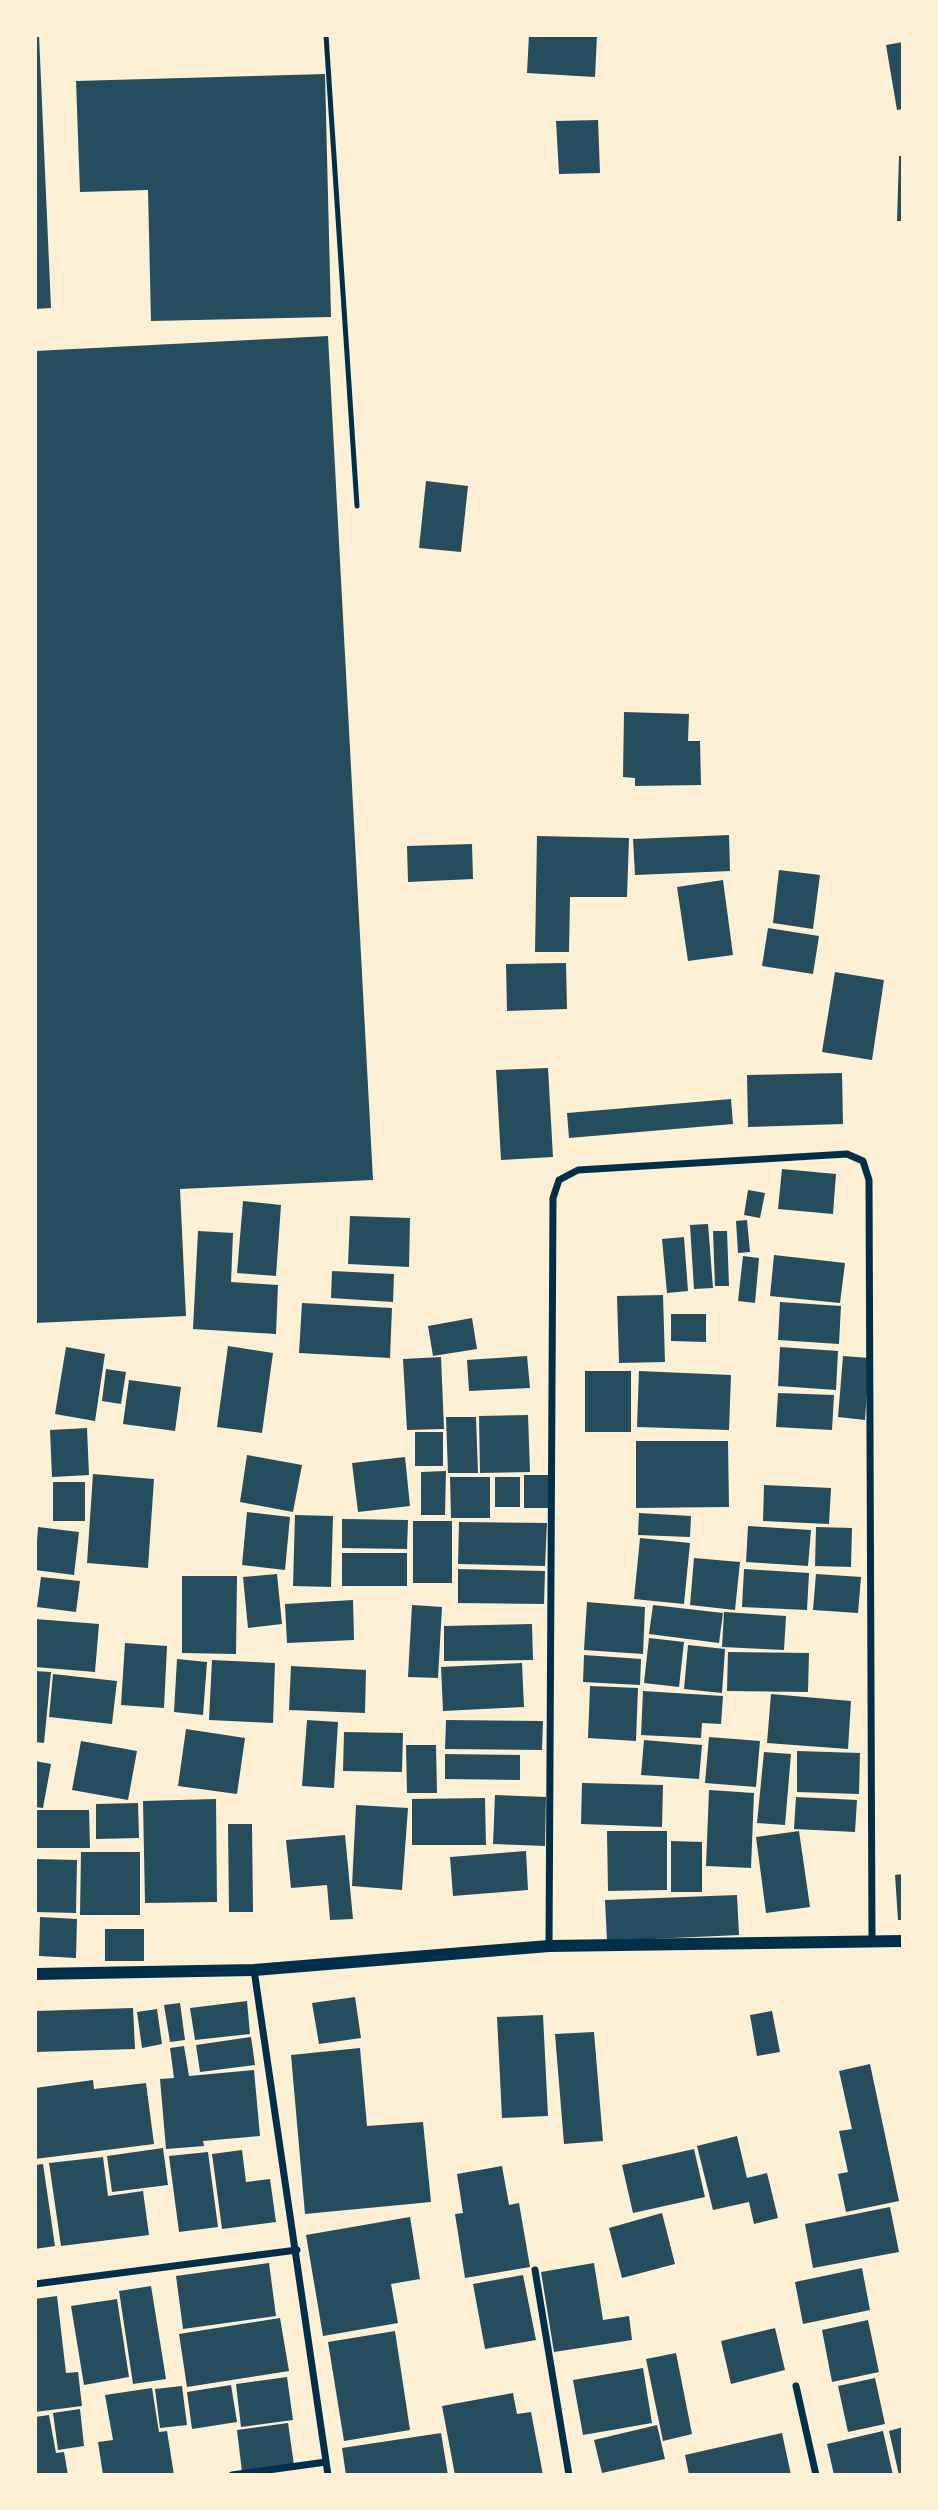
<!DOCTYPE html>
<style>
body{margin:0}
#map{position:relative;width:938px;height:2510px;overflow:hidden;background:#fdf0d5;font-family:"Work Sans",sans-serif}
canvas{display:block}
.frame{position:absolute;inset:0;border:37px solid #fdf0d5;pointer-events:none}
</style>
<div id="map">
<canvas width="938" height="2510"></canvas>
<div class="frame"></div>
</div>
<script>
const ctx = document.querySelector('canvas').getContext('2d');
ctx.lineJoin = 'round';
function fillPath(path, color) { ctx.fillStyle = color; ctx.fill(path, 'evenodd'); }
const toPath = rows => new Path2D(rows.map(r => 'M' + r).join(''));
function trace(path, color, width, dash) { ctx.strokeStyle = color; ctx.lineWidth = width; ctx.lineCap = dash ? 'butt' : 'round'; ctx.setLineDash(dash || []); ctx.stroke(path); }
const building = toPath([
 [35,35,39,35,51,308,35,309],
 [529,35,597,35,595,77,527,73],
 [903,42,903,109,897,110,886,45],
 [325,74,331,317,151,321,148,190,80,192,76,81],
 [598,120,600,173,559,174,556,121],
 [899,156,903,156,903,221,897,221],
 [328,336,373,1180,180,1189,186,1316,35,1323,35,351],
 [426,481,468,486,461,552,419,548],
 [624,712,689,714,688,741,700,741,701,785,635,786,635,778,623,777],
 [729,835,730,871,635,875,633,839],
 [537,836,629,838,627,897,570,897,569,952,535,952],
 [472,844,473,879,408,882,407,846],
 [779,870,820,875,813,929,773,923],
 [723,880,733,955,688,961,677,887],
 [768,928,819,936,813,974,762,966],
 [566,963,567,1009,507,1011,506,964],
 [835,972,884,980,872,1060,822,1052],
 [548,1068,553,1157,501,1160,496,1070],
 [842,1073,843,1124,748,1127,747,1075],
 [731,1099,733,1124,569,1138,567,1113],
 [782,1169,836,1174,833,1214,778,1209],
 [748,1190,765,1193,760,1218,744,1215],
 [243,1201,281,1205,276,1276,237,1273],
 [350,1216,410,1218,409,1267,348,1264],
 [747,1220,750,1252,738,1253,736,1221],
 [708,1224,713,1288,694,1289,690,1225],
 [198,1231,233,1233,231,1282,278,1285,276,1334,193,1329],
 [713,1231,727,1231,729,1286,715,1286],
 [684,1237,688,1291,667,1293,662,1239],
 [774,1255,845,1263,840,1303,770,1296],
 [743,1256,759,1258,755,1303,738,1301],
 [332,1271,394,1274,393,1302,331,1298],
 [663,1295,665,1362,619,1363,617,1296],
 [780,1302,841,1306,839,1344,778,1340],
 [302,1303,392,1308,390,1358,299,1353],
 [671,1314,706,1314,706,1342,671,1341],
 [472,1318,477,1349,433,1356,428,1326],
 [228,1346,273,1353,262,1433,217,1427],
 [66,1347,105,1354,95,1421,55,1414],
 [780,1347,838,1351,836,1390,778,1386],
 [527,1356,530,1388,469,1391,467,1360],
 [843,1356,869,1358,865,1420,838,1417],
 [441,1357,444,1429,407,1430,403,1359],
 [106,1369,126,1372,121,1404,102,1401],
 [585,1371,631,1371,631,1432,585,1432],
 [639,1371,731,1375,729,1430,637,1427],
 [129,1380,181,1387,175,1431,123,1424],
 [778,1393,834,1395,832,1430,776,1427],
 [528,1415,530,1472,480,1473,479,1416],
 [446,1417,476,1417,478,1473,448,1473],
 [87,1428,89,1475,52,1477,50,1430],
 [415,1432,443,1432,443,1466,415,1466],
 [636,1441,728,1441,729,1507,636,1508],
 [247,1455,302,1465,293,1512,240,1502],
 [405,1457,410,1506,358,1512,352,1463],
 [446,1471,445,1515,421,1515,421,1472],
 [93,1474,154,1479,148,1568,87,1563],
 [524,1475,549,1475,549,1508,524,1508],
 [450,1477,490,1477,490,1518,451,1518],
 [495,1477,520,1477,520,1507,495,1507],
 [53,1482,85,1482,85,1521,53,1521],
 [764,1485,831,1488,829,1524,763,1521],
 [247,1512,290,1517,285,1570,242,1565],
 [639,1513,691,1516,690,1537,638,1535],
 [295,1515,333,1516,331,1587,293,1586],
 [342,1519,408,1520,407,1549,342,1548],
 [413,1521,452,1521,452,1583,413,1583],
 [459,1522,547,1523,545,1566,458,1564],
 [748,1526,811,1530,808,1566,746,1562],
 [38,1527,79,1532,74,1575,35,1570],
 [816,1527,852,1528,851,1567,815,1566],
 [640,1538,690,1543,684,1604,634,1599],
 [342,1553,407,1553,407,1586,342,1586],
 [694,1558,740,1562,735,1610,690,1605],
 [458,1569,545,1571,544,1604,458,1603],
 [744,1569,809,1573,807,1610,742,1607],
 [277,1574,282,1624,248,1628,243,1577],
 [816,1574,861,1577,858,1613,813,1610],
 [182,1576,237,1576,236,1654,182,1653],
 [41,1577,80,1581,76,1612,37,1607],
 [353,1600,354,1640,287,1643,285,1604],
 [587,1602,645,1607,643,1654,584,1650],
 [412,1605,442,1607,438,1678,408,1677],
 [653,1605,723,1613,719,1643,649,1634],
 [724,1612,786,1616,784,1650,722,1647],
 [35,1619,99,1624,95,1672,35,1667],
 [532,1624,533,1660,444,1661,444,1626],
 [649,1638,684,1642,679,1687,644,1683],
 [125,1643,167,1646,164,1708,121,1705],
 [688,1645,725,1649,722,1693,684,1689],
 [728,1652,809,1653,808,1692,727,1691],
 [584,1655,641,1659,640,1685,583,1682],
 [177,1659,207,1662,203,1715,174,1712],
 [212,1660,275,1663,273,1723,209,1720],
 [522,1663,524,1707,443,1711,441,1667],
 [291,1666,366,1670,365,1713,289,1710],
 [35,1671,51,1672,44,1743,35,1742],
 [53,1674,117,1681,112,1724,49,1717],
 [590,1686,638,1688,636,1741,588,1738],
 [643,1691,723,1696,721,1724,702,1723,701,1738,641,1735],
 [771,1694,851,1701,848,1749,767,1743],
 [307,1720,338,1722,334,1788,302,1786],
 [446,1720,543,1721,542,1750,445,1749],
 [186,1729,245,1738,237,1794,178,1786],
 [344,1732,403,1733,402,1772,343,1771],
 [709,1737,760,1741,756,1787,705,1783],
 [644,1740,702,1745,699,1779,641,1775],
 [81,1741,137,1751,128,1800,72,1790],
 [406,1745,436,1745,437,1793,407,1793],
 [797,1751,860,1753,859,1794,797,1792],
 [764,1752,791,1754,785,1825,757,1823],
 [445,1754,520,1755,520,1780,445,1779],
 [35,1761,51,1764,43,1808,35,1807],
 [582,1783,663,1785,662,1827,581,1824],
 [709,1790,754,1793,751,1868,706,1866],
 [495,1795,546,1797,545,1846,493,1844],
 [796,1797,857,1800,855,1832,794,1829],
 [485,1798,486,1845,412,1845,412,1799],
 [216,1799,217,1902,145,1903,143,1801],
 [138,1803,139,1838,96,1839,96,1804],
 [356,1805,408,1808,402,1890,352,1886],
 [35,1810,89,1810,90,1848,35,1848],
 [228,1824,252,1824,253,1912,229,1912],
 [607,1831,667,1831,667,1890,608,1891],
 [799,1831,810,1907,766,1913,756,1837],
 [345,1835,353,1919,330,1920,327,1885,291,1888,286,1840],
 [671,1841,702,1842,702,1892,671,1892],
 [526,1851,528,1890,453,1896,450,1857],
 [81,1852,140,1852,140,1915,80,1915],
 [35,1859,77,1860,76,1913,35,1912],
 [903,1874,903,1920,898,1920,895,1875],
 [737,1895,739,1935,607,1941,605,1900],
 [40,1917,77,1919,76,1958,39,1956],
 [105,1929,144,1929,144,1961,105,1961],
 [355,1997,361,2038,319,2044,312,2003],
 [247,2001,250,2034,195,2040,190,2008],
 [180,2003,185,2040,170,2042,164,2005],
 [133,2008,135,2049,35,2052,35,2011],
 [157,2009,162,2044,142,2048,137,2012],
 [772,2011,780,2052,757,2056,750,2015],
 [543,2015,548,2116,502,2118,497,2017],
 [594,2032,603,2141,564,2144,555,2034],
 [251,2037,255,2065,200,2072,196,2045],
 [184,2046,189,2076,254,2070,260,2136,203,2141,204,2146,166,2149,160,2079,174,2078,170,2048],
 [360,2048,367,2126,423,2122,431,2202,305,2214,291,2055],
 [870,2064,899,2201,846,2212,838,2174,848,2172,839,2131,852,2129,839,2071],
 [93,2080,94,2089,146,2083,154,2144,35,2159,35,2088],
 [737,2136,747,2178,767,2173,778,2218,754,2224,749,2202,713,2210,697,2146],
 [163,2148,168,2185,112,2192,107,2156],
 [694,2149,705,2197,633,2213,622,2165],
 [242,2150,246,2182,270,2179,276,2222,222,2229,212,2154],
 [208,2152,218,2227,179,2232,169,2156],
 [103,2157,108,2196,143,2191,149,2235,61,2246,49,2163],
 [43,2164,55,2246,35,2249,35,2165],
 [502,2166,509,2205,519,2203,530,2267,465,2278,455,2214,463,2213,457,2174],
 [890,2207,899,2252,813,2268,805,2224],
 [662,2213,675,2264,622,2278,609,2228],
 [410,2217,420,2279,391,2284,398,2323,323,2336,306,2235],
 [269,2263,276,2316,183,2329,176,2276],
 [594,2263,603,2320,629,2316,632,2340,554,2352,541,2272],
 [862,2268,870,2310,803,2324,795,2282],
 [523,2275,536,2340,485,2349,473,2284],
 [151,2286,166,2379,133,2384,119,2291],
 [57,2296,66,2373,78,2372,82,2406,35,2412,35,2299],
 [117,2299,129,2377,84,2385,71,2306],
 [280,2318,289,2371,187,2387,179,2334],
 [868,2320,879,2372,832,2382,822,2330],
 [775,2328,785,2370,731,2384,721,2341],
 [395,2331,410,2430,344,2441,328,2342],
 [676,2353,692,2434,663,2441,646,2359],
 [643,2368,652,2423,583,2435,573,2380],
 [287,2377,293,2420,241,2427,236,2384],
 [875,2378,885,2424,848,2432,838,2386],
 [231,2385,237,2422,192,2429,187,2392],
 [182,2386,187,2425,160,2428,155,2389],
 [152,2388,159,2432,167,2431,174,2475,103,2475,98,2442,113,2440,105,2395],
 [513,2393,517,2414,531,2412,543,2475,455,2475,442,2406],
 [80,2409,84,2446,58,2450,53,2413],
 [49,2415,56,2453,64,2452,68,2475,35,2475,35,2417],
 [288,2423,294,2465,242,2472,237,2430],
 [657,2425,665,2459,602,2473,594,2440],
 [903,2427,903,2475,899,2475,889,2431],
 [883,2431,893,2475,834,2475,827,2444],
 [441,2433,448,2475,346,2475,342,2448],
 [782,2433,791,2475,689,2475,685,2455]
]);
const service = toPath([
 [326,35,357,506]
]);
const minor = toPath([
 [549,1946,553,1198,559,1180,578,1170,847,1154,863,1161,869,1180,872,1943],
 [254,1970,328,2475],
 [535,2270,569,2475],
 [35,2284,297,2250],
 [796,2386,816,2475],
 [232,2475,326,2462]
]);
const tertiary = toPath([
 [35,1974,254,1970,549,1946,903,1941]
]);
fillPath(building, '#264d5e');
trace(service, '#003049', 5);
trace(minor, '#003049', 7);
trace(tertiary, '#003049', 12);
</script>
